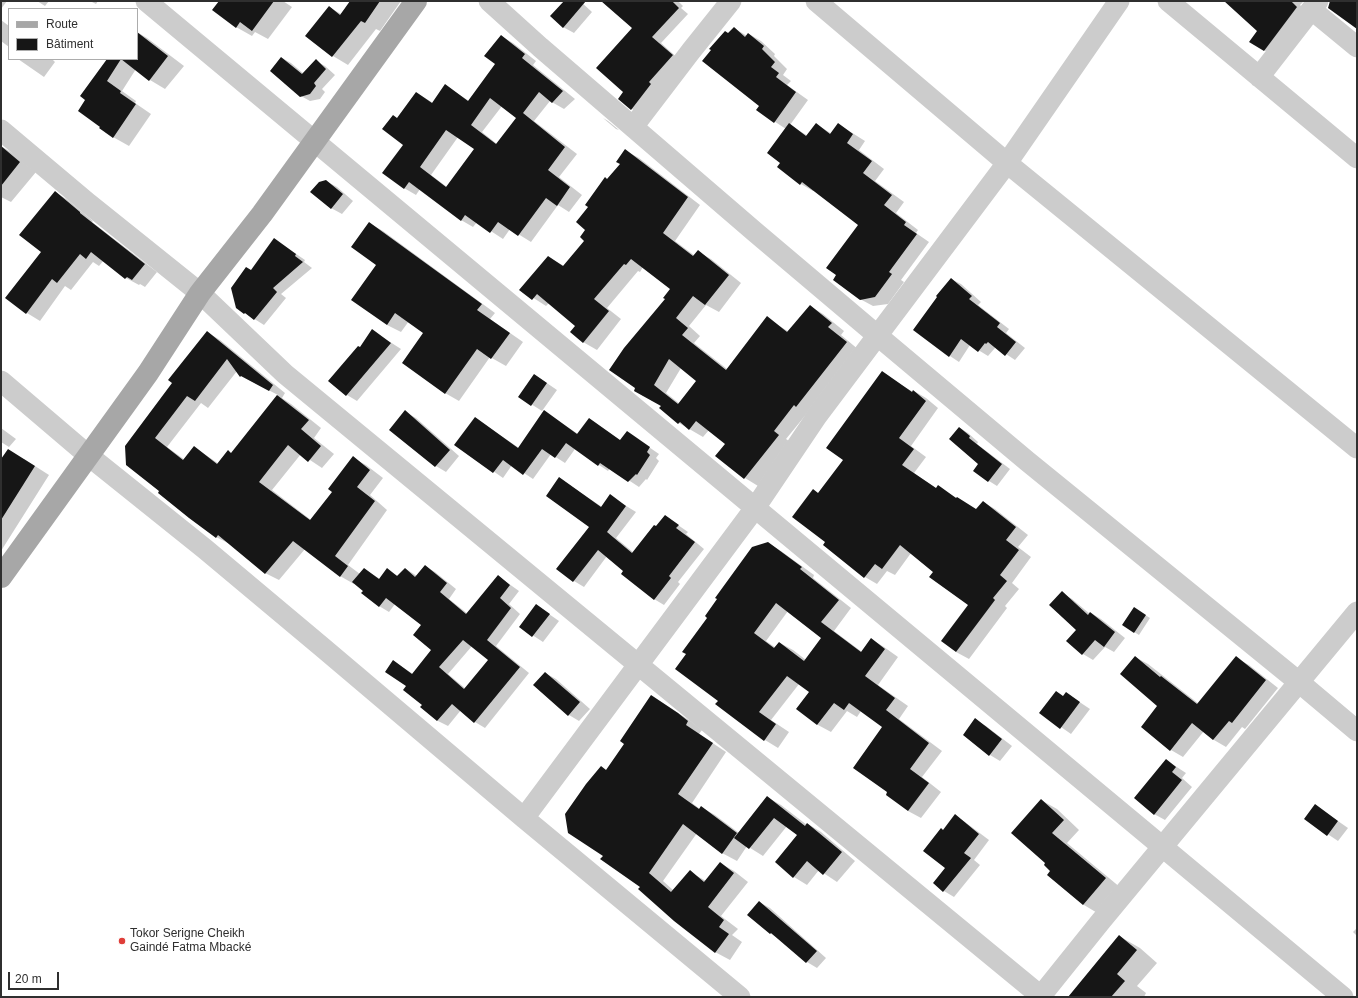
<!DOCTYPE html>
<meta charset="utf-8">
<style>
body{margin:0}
#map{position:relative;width:1358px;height:998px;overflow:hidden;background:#fff;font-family:Helvetica,sans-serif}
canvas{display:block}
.frame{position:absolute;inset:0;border:2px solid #2f2f2f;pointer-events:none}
.legend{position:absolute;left:8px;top:8px;width:130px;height:52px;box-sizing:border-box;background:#fff;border:1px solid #acacac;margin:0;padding:5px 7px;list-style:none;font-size:12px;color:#2f2f2f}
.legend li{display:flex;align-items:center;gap:8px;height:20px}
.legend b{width:20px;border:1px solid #acacac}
.scale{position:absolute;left:8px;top:972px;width:51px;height:18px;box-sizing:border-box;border:2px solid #2f2f2f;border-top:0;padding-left:5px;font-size:12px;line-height:14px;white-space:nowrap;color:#2f2f2f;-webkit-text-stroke:3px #fff;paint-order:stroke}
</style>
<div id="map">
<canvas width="1358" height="998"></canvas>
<div class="frame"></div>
<ul class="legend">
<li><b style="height:5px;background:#a7a7a7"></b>Route</li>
<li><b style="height:11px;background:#161616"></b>Bâtiment</li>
</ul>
<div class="scale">20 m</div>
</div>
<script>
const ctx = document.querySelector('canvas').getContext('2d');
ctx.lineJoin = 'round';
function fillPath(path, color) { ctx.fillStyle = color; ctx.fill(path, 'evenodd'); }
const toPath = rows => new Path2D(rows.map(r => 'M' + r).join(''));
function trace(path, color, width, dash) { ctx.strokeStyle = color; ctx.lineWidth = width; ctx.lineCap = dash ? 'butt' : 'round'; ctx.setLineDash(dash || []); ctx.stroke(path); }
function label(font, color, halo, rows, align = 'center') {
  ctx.font = font + ' Helvetica,sans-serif'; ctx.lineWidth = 4; ctx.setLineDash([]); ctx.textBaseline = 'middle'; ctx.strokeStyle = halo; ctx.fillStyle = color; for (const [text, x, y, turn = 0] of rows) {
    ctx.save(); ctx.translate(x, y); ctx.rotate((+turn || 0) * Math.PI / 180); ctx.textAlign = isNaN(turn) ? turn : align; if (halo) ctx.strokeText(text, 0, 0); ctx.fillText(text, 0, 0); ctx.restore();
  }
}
const shadow = toPath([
 [1,1,7,1,1,9],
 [37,1,49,1,45,6],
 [90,1,98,1,96,4],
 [220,1,283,1,292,7,268,39,255,32,252,36,236,27],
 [351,1,401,1,380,31,376,29,348,65,333,56,307,35,329,7,341,14],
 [565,1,580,1,592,12,574,33,563,27],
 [603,1,678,1,683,6,681,8,688,14,661,43,682,62,641,114,632,109,625,92,633,28],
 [1225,1,1304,1,1300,5,1312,16,1280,59,1264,50,1258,31],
 [1,20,9,26,9,47,1,41],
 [734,28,747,36,749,34,761,41,775,54,774,56,787,69,783,75,791,81,787,85,808,100,790,125,808,136,816,124,832,134,838,124,865,141,859,150,884,169,875,181,904,202,896,213,918,230,916,233,929,242,901,280,904,282,888,304,873,306,860,299,860,225,814,190,813,191,801,184,778,167,781,162,786,129,757,110,760,106,729,34],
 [137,32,147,38,184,66,165,89,150,80,136,69,122,91,136,101,135,103,151,114,129,146,113,137,101,126,87,100,108,59,137,59],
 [501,36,513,43,536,61,533,65,575,99,564,109,550,101,534,121,577,154,559,177,582,195,569,212,558,205,531,242,510,229,503,239,477,222,473,227,461,220,420,189,416,195,404,188,404,145,398,119,417,93,433,103,446,86,469,101,496,64],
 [502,106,517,118,497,144,482,132],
 [458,137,475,149,447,187,431,175],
 [282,58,291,63,304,74,316,61,325,66,335,75,322,89,325,92,320,99,310,101,301,96],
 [18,59,52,59,55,62,44,77],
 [603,118,608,121,619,130,616,129],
 [1,146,14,154,36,172,11,202,1,197],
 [626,151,639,158,700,205,675,241,695,256,698,252,711,259,741,283,719,312,706,305,689,326,700,336,694,343,727,369,767,318,789,332,810,306,823,314,844,331,841,335,859,350,786,439,792,443,758,486,745,478,726,444,709,430,703,437,679,423,662,406,635,391,666,299,672,289,643,267,640,272,638,271,607,308,621,319,597,350,583,342,576,326,549,303,546,306,521,290,548,257,564,266,585,241,587,230,608,180,621,164],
 [681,368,698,381,680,404,666,393],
 [326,181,337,187,353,201,342,214,331,208],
 [55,192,68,200,93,221,92,222,157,272,145,287,140,284,139,285,126,278,104,260,99,266,93,262,71,290,65,286,40,321,27,313,6,298,43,252],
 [369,223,383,231,495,313,490,319,523,342,506,366,490,357,459,401,445,393,425,333,409,321,401,332,387,325],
 [283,245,305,260,304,262,312,268,281,294,286,298,264,325,237,308,251,271],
 [951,279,961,284,981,302,978,305,1009,329,1006,333,1025,348,1015,360,997,348,995,348,988,356,970,345,959,362,950,356,914,329],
 [373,331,401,349,357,401,347,395,330,381,361,348],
 [207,332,220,340,285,393,282,398,291,404,321,428,314,438,334,454,322,468,301,454,272,490,311,520,333,492,353,458,366,465,383,478,370,495,387,510,348,565,360,574,364,569,380,579,387,570,398,576,406,569,417,576,425,566,435,572,456,589,449,599,468,614,498,576,519,591,509,604,520,614,496,646,529,673,485,728,475,722,461,710,448,726,438,721,422,707,424,705,407,686,393,661,413,674,432,650,422,625,395,604,389,612,379,606,354,583,354,584,340,576,305,549,279,580,265,573,230,544,216,537,127,465,173,383],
 [237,371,241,376,278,395,231,454,219,464,194,447,185,460,167,447,201,403,208,408],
 [472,646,490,660,466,689,448,674],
 [882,373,913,392,914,391,926,398,938,408,911,446,926,457,914,473,937,489,938,487,977,510,983,502,995,509,1028,535,1018,547,1031,557,1012,583,1019,589,1005,606,1007,608,969,659,956,652,970,604,911,553,895,575,887,571,877,584,865,577,826,542,813,490,819,494,845,460],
 [535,375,557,390,542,411,520,397],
 [405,412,416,418,459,456,446,472,436,466,390,430],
 [545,412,578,434,589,419,621,441,627,432,659,454,656,458,659,461,647,480,646,479,639,487,610,468,608,471,575,449,565,463,551,454,533,479,512,465,503,478,456,445,475,418,519,448],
 [1,428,16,439,9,447,1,442],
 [960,428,968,433,978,442,977,444,1010,469,997,486,989,481],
 [24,459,49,475,1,551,1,460],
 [559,478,602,507,610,496,636,512,616,538,634,553,665,516,688,532,686,534,704,549,678,582,680,584,664,605,654,599,625,571,607,556,584,587,574,581,558,569,591,526],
 [768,543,781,551,814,575,813,578,851,608,834,631,862,652,871,639,884,647,898,657,878,685,908,706,899,719,942,751,922,777,941,792,921,818,908,811,887,794,884,727,861,711,857,717,847,711,831,732,818,725,797,709,810,691,799,684,771,720,789,732,778,748,765,740,717,704,719,701],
 [788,611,822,638,806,660,793,650,780,643,776,648,766,641],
 [1062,593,1072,599,1090,614,1091,613,1101,619,1125,638,1114,652,1105,647,1093,660,1083,654,1068,641,1078,630],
 [536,605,559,621,543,642,520,627],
 [1134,608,1150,618,1139,635,1123,625],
 [1135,657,1148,664,1199,704,1236,658,1249,665,1278,688,1245,729,1242,727,1226,747,1214,740,1204,731,1183,757,1171,750,1159,706],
 [545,673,556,679,590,709,579,721,569,715,534,685],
 [1066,693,1090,709,1071,734,1041,713,1064,697],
 [652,696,692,722,702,730,699,734,726,752,692,803,700,809,701,807,715,815,739,833,767,797,781,805,807,825,808,824,821,832,855,861,837,882,819,870,807,885,794,877,799,835,787,826,763,856,747,846,737,861,722,853,697,833,663,881,673,890,690,872,706,881,720,863,734,871,748,882,721,916,738,929,732,935,742,942,730,960,715,952,604,855,602,767,607,771,626,744],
 [976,720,986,726,1012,746,1000,761,990,755],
 [1166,760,1186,773,1182,778,1192,787,1165,820,1154,814],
 [1041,800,1057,809,1079,830,1067,843,1121,888,1099,914,1084,905,1048,875,1052,871,1046,863],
 [1325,812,1348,828,1338,841,1305,819],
 [955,816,965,822,989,840,974,860,980,865,954,897,944,891,934,883,946,868,944,831],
 [759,902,770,908,826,958,817,968,807,962,779,939,770,933],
 [1357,928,1357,936,1353,932],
 [1119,936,1140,948,1157,963,1137,986,1146,993,1144,997,1074,997]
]);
const building = toPath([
 [219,1,274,1,252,31,240,22,236,28,212,10],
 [350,1,380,1,365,23,361,21,332,57,305,36,329,6,340,15],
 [564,1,586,1,563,28,550,16],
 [601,1,672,1,679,8,652,37,673,55,649,82,651,84,631,110,618,99,623,92,596,68,632,28],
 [1224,1,1291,1,1297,7,1264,51,1249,42,1257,31],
 [1330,1,1357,1,1357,29,1328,8],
 [734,27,745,37,748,33,764,46,762,49,775,62,771,67,779,73,776,77,796,92,774,123,756,110,759,106,702,61,711,50,709,49,725,31,728,33],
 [137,32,168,56,149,81,121,59,107,81,121,91,120,93,136,104,113,138,99,128,100,127,78,111,85,100,80,96,107,59,137,59],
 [501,35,525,54,522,58,563,91,552,103,539,92,523,113,565,147,548,170,570,187,557,206,546,198,518,236,498,222,490,233,465,215,461,221,409,182,404,189,382,173,403,145,382,129,393,115,397,118,416,92,432,103,445,84,468,101,495,64,484,56],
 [490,98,516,118,496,144,471,125],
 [446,130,474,149,446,187,420,167],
 [281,57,302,74,316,59,326,69,314,83,316,86,310,94,300,97,270,71],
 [789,123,806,136,816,123,830,134,838,123,853,134,847,143,872,161,863,173,892,195,884,205,906,222,904,225,917,234,889,272,892,274,875,297,860,300,833,280,836,275,826,268,858,225,802,182,800,185,777,167,780,163,767,153],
 [1,146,20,162,1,186],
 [625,149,688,197,663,233,693,256,698,250,729,275,705,305,693,296,676,318,688,328,682,335,726,370,767,316,787,332,810,305,832,323,828,327,847,342,796,407,794,405,774,431,779,435,744,479,715,456,725,444,696,421,689,430,680,422,678,424,659,408,661,406,634,391,635,388,609,370,624,348,665,299,663,298,670,289,631,259,626,265,624,264,594,299,609,311,583,343,570,332,575,326,537,294,532,300,519,290,548,256,563,266,584,241,580,237,585,230,576,222,588,207,585,205,605,177,607,179,620,164,616,162],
 [669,359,696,381,678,404,654,385],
 [326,180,343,194,331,209,310,192,319,182],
 [55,191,80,212,80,213,145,264,132,280,127,277,125,279,91,252,86,259,80,254,57,283,52,279,26,314,5,298,41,252,19,235],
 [369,222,482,304,477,310,510,333,491,359,477,349,445,394,402,363,423,333,395,313,387,325,351,300,376,265,351,247],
 [274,238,296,254,295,256,303,262,273,288,277,292,254,320,245,313,244,314,236,308,231,288,246,267,251,270],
 [951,278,972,296,969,299,1000,323,997,327,1016,342,1005,356,988,342,986,344,985,343,978,352,961,339,949,357,913,330,937,297,936,296],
 [372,329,391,343,346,396,328,381,358,346,360,347],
 [207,331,273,385,269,391,241,376,240,377,227,359,195,401,187,396,155,438,183,460,194,446,217,464,228,450,231,453,277,395,309,420,301,429,321,446,308,462,288,445,259,482,310,520,332,492,328,489,353,456,370,470,357,487,375,501,335,556,348,566,340,577,293,541,265,574,218,535,216,538,189,518,158,493,159,491,126,465,125,446,172,383,168,380],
 [882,371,912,392,913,390,926,401,899,438,914,449,902,465,936,488,938,485,956,498,957,497,976,509,983,501,1016,527,1006,540,1019,550,1000,575,1007,581,993,598,995,600,956,652,941,641,968,605,929,577,933,572,900,545,882,569,875,564,864,578,823,545,825,542,792,517,813,489,818,493,843,460,826,448],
 [534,374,547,383,531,406,518,397],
 [405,410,450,450,435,467,389,430],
 [544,410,577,434,589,418,620,440,627,431,650,447,647,452,650,455,637,475,636,474,628,482,600,463,598,466,566,443,555,458,542,449,523,475,503,460,493,473,454,445,475,417,518,448],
 [959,427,970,436,969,438,1002,464,988,482,973,471,978,464,949,439],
 [8,449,35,466,1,520,1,459],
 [559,477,601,507,610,494,626,506,607,532,632,553,654,525,656,526,665,515,679,525,676,528,695,542,669,576,671,578,654,600,621,574,623,571,598,550,573,582,556,569,589,527,546,496],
 [768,542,802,567,800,569,839,600,821,622,861,652,871,638,885,649,865,676,895,698,886,710,929,743,910,769,929,783,908,811,886,795,887,792,853,768,882,727,849,703,844,710,834,703,817,725,796,709,809,692,787,676,759,712,776,724,764,741,715,704,718,701,675,669,686,654,682,652,707,618,705,616,717,599,715,598,752,547],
 [776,603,821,638,804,661,779,642,774,648,754,633],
 [425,565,447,583,440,592,466,614,498,575,510,585,500,598,511,608,487,640,520,667,474,723,452,704,437,721,420,707,422,705,403,690,406,686,385,672,393,660,412,674,431,650,413,635,421,625,386,598,379,607,361,593,363,591,352,582,364,568,379,579,387,568,397,576,405,568,415,577],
 [463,640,488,660,464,689,439,667],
 [1062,591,1088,615,1090,612,1115,632,1104,647,1095,640,1082,655,1066,641,1076,630,1049,605],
 [536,604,550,614,532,637,519,627],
 [1134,607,1146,615,1134,633,1122,625],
 [1135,656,1160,677,1161,676,1197,704,1236,656,1266,680,1232,723,1229,721,1213,740,1192,723,1170,751,1141,727,1157,706,1120,674],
 [545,672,580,702,568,716,533,685],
 [1056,691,1063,696,1066,692,1080,702,1060,729,1039,713],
 [651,695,678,713,688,721,686,725,713,743,678,794,699,809,701,806,737,833,722,854,683,824,649,873,671,892,690,870,704,882,720,862,734,873,708,907,724,920,719,927,729,934,715,953,674,921,638,889,640,887,600,859,603,856,568,833,565,814,586,784,601,766,606,770,624,744,620,741],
 [975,718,1002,739,989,756,963,735],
 [1166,759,1176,767,1172,772,1182,780,1154,815,1134,798],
 [767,796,805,826,807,823,842,852,823,875,807,861,793,878,775,862,797,835,774,818,749,849,734,838],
 [1041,799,1064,820,1052,833,1106,878,1083,905,1047,875,1050,871,1044,865,1045,863,1011,833],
 [1315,804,1338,821,1327,836,1304,819],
 [955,814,979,834,964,853,971,858,943,892,933,883,945,868,923,851,941,828,943,830],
 [759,901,817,951,806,963,771,933,770,934,747,915],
 [1119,935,1137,950,1117,974,1125,981,1111,997,1068,997]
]);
const minor = toPath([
 [146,1,1343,997],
 [489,1,540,47,755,232,878,336,1027,461,1300,683,1357,731],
 [816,1,1007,163,1357,448],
 [1168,1,1357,158],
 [1312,10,1357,47],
 [1259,77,1318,1],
 [633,127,691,51,731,1],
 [1,130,89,204,200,293,285,374,1042,997],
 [1,381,89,456,205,549,322,647,524,818,740,997],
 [524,818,755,508,817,416,1007,163,1119,1],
 [1040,997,1101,921,1357,612]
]);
const major = toPath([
 [1,577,148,373,200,293,262,214,416,1]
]);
const markers = [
 [122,941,4,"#df3e39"]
];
const poiNames = [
 ["Tokor Serigne Cheikh",130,934],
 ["Gaindé Fatma Mbacké",130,948]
];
fillPath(shadow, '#0003');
fillPath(building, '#161616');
trace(minor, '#ccc', 21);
trace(major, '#a7a7a7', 22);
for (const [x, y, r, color] of markers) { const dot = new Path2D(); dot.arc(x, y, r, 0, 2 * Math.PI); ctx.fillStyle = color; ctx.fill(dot); trace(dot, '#fff', 1.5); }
label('12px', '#2f2f2f', '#fff', poiNames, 'left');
</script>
